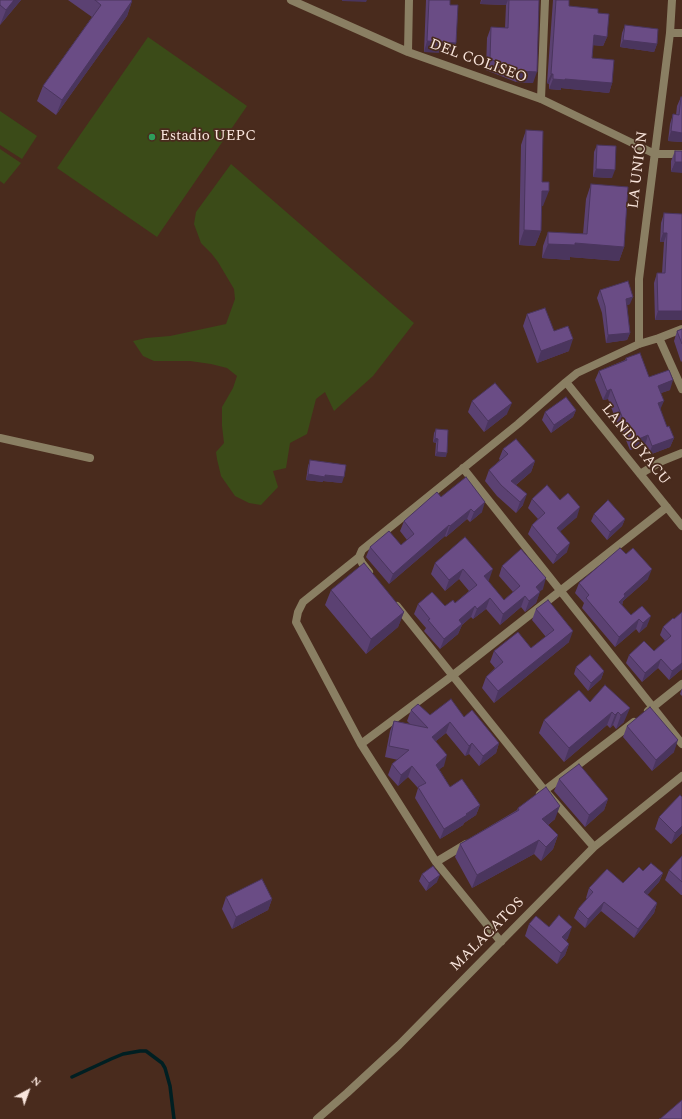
<!DOCTYPE html>
<meta charset="utf-8">
<style>
body{margin:0}
#map{position:relative;width:682px;height:1119px;overflow:hidden;background:#492b1d;font-family:Spectral,serif}
canvas{display:block}
.north{position:absolute;left:8px;top:1071px;width:40px;height:40px;-webkit-text-stroke:3px #492b1d;paint-order:stroke;rotate:41deg;font-size:11px;font-weight:700;line-height:16px;text-align:center;color:#f9e5dc}
.north::after{content:'';display:block;margin:auto;width:14px;height:18px;background:#f9e5dc;clip-path:polygon(50% 0,100% 100%,50% 72%,0 100%)}
</style>
<div id="map">
<canvas width="682" height="1119"></canvas>
<div class="north">N</div>
</div>
<script>
const ctx = document.querySelector('canvas').getContext('2d');
ctx.lineJoin = 'round';
function fillPath(path, color) { ctx.fillStyle = color; ctx.fill(path, 'evenodd'); }
const toPath = rows => new Path2D(rows.map(r => 'M' + r).join(''));
function trace(path, color, width, dash) { ctx.strokeStyle = color; ctx.lineWidth = width; ctx.lineCap = dash ? 'butt' : 'round'; ctx.setLineDash(dash || []); ctx.stroke(path); }
function label(font, color, halo, rows, align = 'center') {
  ctx.font = font + ' Spectral,serif'; ctx.lineWidth = 3.5; ctx.setLineDash([]); ctx.textBaseline = 'middle'; ctx.strokeStyle = halo; ctx.fillStyle = color; for (const [text, x, y, turn = 0] of rows) {
    ctx.save(); ctx.translate(x, y); ctx.rotate((+turn || 0) * Math.PI / 180); ctx.textAlign = isNaN(turn) ? turn : align; if (halo) ctx.strokeText(text, 0, 0); ctx.fillText(text, 0, 0); ctx.restore();
  }
}
const green = toPath([
 [148,37,247,106,157,237,57,168],
 [0,111,37,136,22,159,0,145],
 [0,149,21,163,4,184,0,181],
 [231,164,414,323,373,376,334,411,325,392,316,399,307,434,290,443,286,468,273,471,278,487,261,505,249,503,235,496,221,476,217,459,216,452,224,443,222,426,222,407,233,388,237,376,227,368,211,364,190,361,154,361,143,356,133,341,146,338,170,336,226,324,235,299,234,289,218,262,211,253,201,243,194,224,196,212]
]);
const stream = toPath([
 [72,1077,111,1059,123,1054,140,1051,146,1051,162,1063,165,1068,170,1086,174,1119]
]);
const minor = toPath([
 [291,0,408,52,541,99,655,154,682,154],
 [670,33,682,33],
 [408,52,409,0],
 [541,99,545,0],
 [659,338,682,389],
 [639,344,639,279,670,33,672,0],
 [566,382,682,526],
 [0,438,90,458],
 [463,468,682,744],
 [640,474,662,461,682,453],
 [359,557,303,602,298,612,296,622,361,744,436,862,501,942],
 [369,572,362,563,359,557,362,550,518,424,566,382,577,373,639,344,659,338,682,329],
 [397,606,545,791,594,847],
 [648,711,682,684],
 [361,744,452,676,667,507],
 [540,794,634,722],
 [436,862,466,844],
 [317,1119,347,1093,399,1045,594,847,682,776]
]);
const wall = toPath([
 [0,0,21,0,0,25],
 [68,0,131,0,132,1,127,16,56,115,37,101,43,86,92,17],
 [426,0,450,0,450,5,456,43,452,53,424,52],
 [481,0,539,0,533,83,516,82,486,70,487,38,491,27,505,28,506,5,480,4],
 [553,0,569,0,569,6,598,13,607,37,603,46,593,45,592,58,612,83,609,93,561,88,561,90,549,89,549,84,547,83],
 [625,25,657,44,654,52,620,47,622,33],
 [681,97,682,142,668,141,670,124,673,114,676,115,677,106],
 [526,130,542,182,543,206,541,206,541,231,535,246,519,245,521,145],
 [597,145,612,178,593,177,594,152],
 [675,151,682,151,671,172,671,161],
 [591,184,624,247,619,261,570,257,570,260,542,258,543,246,548,232,583,234,586,199],
 [664,213,682,214,682,320,655,320,654,283,657,273,662,273,664,242,660,242,661,223],
 [600,290,630,304,627,305,630,333,627,340,606,343,602,313,597,298],
 [527,314,554,331,569,351,537,363,523,326],
 [682,329,682,361,681,362,674,341,677,331],
 [626,358,649,377,670,390,661,393,660,410,667,427,674,438,670,447,649,455,645,445,630,450,621,428,619,428,608,399,603,400,595,380,599,371,625,360],
 [472,401,507,414,484,432,468,412],
 [576,410,573,417,551,433,542,420,545,412],
 [436,429,446,457,435,456,436,443,433,442,434,433],
 [503,449,535,461,531,472,516,485,523,505,516,513,497,496,485,481,489,470,500,460,499,459],
 [310,460,342,483,323,481,323,482,306,480,308,466],
 [441,497,482,512,470,522,467,519,446,537,445,536,389,584,366,557,370,547,401,545,407,540,400,531,404,521],
 [532,499,560,500,577,517,560,531,567,552,553,564,528,534,532,525,538,519,528,508],
 [594,514,625,519,622,526,607,540,591,521],
 [465,537,489,580,488,581,504,600,513,592,499,576,502,566,543,589,540,591,536,603,525,612,521,607,500,625,486,609,473,619,471,617,462,625,458,634,440,649,424,631,426,628,414,614,418,604,445,606,455,603,469,591,459,579,445,591,431,574,435,563],
 [648,579,623,601,622,605,631,615,642,606,647,626,639,633,636,629,615,647,582,608,584,603,575,593,579,583],
 [331,590,404,612,398,627,366,654,325,605],
 [536,609,569,642,494,703,482,688,486,677,495,668,490,662,494,651,531,648,546,637,532,620],
 [673,618,682,669,669,680,658,668,642,682,626,663,629,655,654,651,665,641,660,635,663,627],
 [576,667,604,671,601,679,588,691,574,674],
 [605,685,624,722,616,729,613,725,610,728,607,725,564,762,539,733,544,720,590,702],
 [682,688,682,696,680,694],
 [411,710,430,715,464,717,499,743,496,753,479,766,469,754,465,756,446,733,436,741,444,766,439,769,450,787,480,805,476,815,464,823,463,825,440,839,415,798,418,788,408,777,398,786,388,775,392,764,398,760,385,757,390,731,394,721,410,724,407,721],
 [627,726,674,752,652,771,623,737],
 [559,779,608,799,604,810,585,827,554,791],
 [682,797,682,833,671,844,655,829,659,817],
 [518,808,555,819,548,825,558,835,553,849,541,861,534,854,472,888,455,857,460,844,517,810],
 [682,856,682,895,681,895,665,880,669,870],
 [643,871,663,873,659,882,647,895,657,903,654,913,634,938,601,911,585,928,574,918,578,909,587,899,586,898,589,888,623,883],
 [422,874,437,882,426,891,419,881],
 [226,897,272,899,268,910,232,929,222,909],
 [529,924,549,927,568,938,566,940,569,944,565,955,557,964,525,936]
]);
const shadedWall = toPath([
 [14,0,21,0,0,25,6,10],
 [342,0,367,0,366,2,342,1],
 [482,0,508,0,506,5,480,4],
 [132,1,127,16,56,115,62,100],
 [594,35,607,37,603,46,591,45],
 [623,40,657,44,654,52,620,47],
 [427,41,456,43,452,53,424,52],
 [520,71,537,72,533,83,516,82],
 [551,74,553,74,549,84,547,83],
 [553,79,565,79,612,83,609,93,561,88,561,90,549,89],
 [671,131,682,133,682,142,668,141],
 [675,162,682,162,682,173,671,172],
 [596,169,615,170,612,178,593,177],
 [542,191,549,191,543,206,536,206],
 [524,230,541,231,535,246,519,245],
 [663,233,667,233,664,242,660,242],
 [575,243,624,247,619,261,570,257,570,260,542,258,548,244],
 [633,297,630,304,623,307,626,299],
 [658,311,682,311,682,320,655,320],
 [630,333,627,340,606,343,608,335],
 [573,339,569,351,537,363,541,351],
 [673,380,670,390,655,395,658,386],
 [611,389,608,399,603,400,607,391],
 [664,401,660,410,658,403],
 [512,403,507,414,484,432,488,421],
 [576,410,573,417,551,433,554,425],
 [624,418,621,428,619,428,623,419],
 [648,435,645,445,630,450,634,441],
 [435,438,438,439,436,443,433,442],
 [674,438,670,447,649,455,652,446],
 [437,452,447,453,446,457,435,456],
 [535,461,531,472,507,492,511,481],
 [308,474,325,475,344,477,342,483,323,481,323,482,306,480],
 [527,494,523,505,516,513,520,502],
 [485,502,482,512,470,522,474,512],
 [580,507,577,517,554,537,557,528],
 [471,509,467,519,446,537,450,526],
 [625,519,622,526,607,540,610,532],
 [449,525,445,536,389,584,393,574],
 [570,543,567,552,553,564,557,555],
 [463,569,459,579,445,591,449,580],
 [493,569,489,580,480,587,484,576],
 [652,569,648,579,623,601,622,606,619,602,624,594],
 [546,578,543,589,532,598,536,587],
 [540,592,536,603,525,612,529,601],
 [525,596,521,607,500,625,503,614],
 [490,598,486,609,473,619,477,609],
 [475,606,471,617,462,625,458,634,440,649,444,639,459,620],
 [404,612,398,627,366,654,371,639],
 [651,616,647,626,639,633,643,623],
 [639,619,636,629,615,647,619,637],
 [573,631,569,642,494,703,498,691],
 [661,659,658,668,642,682,645,673],
 [682,663,682,669,669,680,672,671],
 [604,671,601,679,588,691,591,683],
 [630,708,624,722,616,729,621,715],
 [612,712,607,725,564,762,569,748],
 [618,712,613,725,610,728,615,715],
 [450,722,446,733,428,747,432,737],
 [678,740,674,752,652,771,656,760],
 [472,743,469,754,465,756,469,746],
 [499,743,496,753,479,766,483,756],
 [447,755,444,766,432,775,436,765],
 [412,766,408,777,398,786,401,775],
 [608,799,604,810,585,827,589,815],
 [480,805,476,815,464,823,463,825,440,839,444,829],
 [560,806,555,819,537,833,542,819],
 [682,826,682,833,671,844,675,833],
 [558,835,553,849,541,861,546,847],
 [539,840,534,854,472,888,477,875],
 [663,873,659,882,641,902,644,892],
 [440,875,437,882,426,891,429,883],
 [272,899,268,910,232,929,236,917],
 [604,902,601,911,585,928,588,919],
 [657,903,654,913,634,938,638,929],
 [572,927,568,938,558,949,562,937],
 [569,944,565,955,557,964,561,953]
]);
const building = toPath([
 [0,0,14,0,6,10,0,5,0,0],
 [95,0,131,0,132,1,62,100,43,86,101,5,95,0],
 [429,0,450,0,450,5,458,5,456,43,427,41,429,0],
 [509,0,539,0,537,72,520,71,490,59,491,27,508,28,509,0],
 [556,0,569,0,569,6,598,9,598,13,609,14,607,37,594,35,592,58,614,60,612,83,565,79,565,80,553,79,553,74,551,74,556,0],
 [625,25,658,29,657,44,623,40,625,25],
 [681,97,682,97,682,133,671,131,673,114,679,115,681,97],
 [526,130,543,131,542,182,549,182,549,191,542,191,541,231,524,230,526,130],
 [597,145,616,146,615,170,596,169,597,145],
 [675,151,682,151,682,162,675,162,675,151],
 [591,184,628,187,624,247,575,243,575,245,548,244,548,232,587,234,591,184],
 [664,213,682,214,682,311,658,311,657,273,665,273,667,233,663,233,664,213],
 [628,281,633,297,626,299,630,333,608,335,605,306,600,290,628,281],
 [545,308,554,331,568,326,573,339,541,351,527,314,545,308],
 [682,329,682,344,677,331,682,329],
 [640,353,649,377,669,370,673,380,658,386,664,401,658,403,667,427,669,426,674,438,652,446,648,435,634,441,624,418,623,419,611,389,607,391,599,371,627,360,626,358,640,353],
 [495,383,512,403,488,421,472,401,495,383],
 [566,397,576,410,554,425,545,412,566,397],
 [436,429,448,430,447,453,437,452,438,439,435,438,436,429],
 [516,439,535,461,511,481,527,494,520,502,501,485,489,470,508,454,503,449,516,439],
 [310,460,346,465,344,477,325,475,325,477,308,474,310,460],
 [466,477,485,502,474,512,471,509,450,526,449,525,393,574,370,547,389,531,401,545,414,534,404,521,437,492,441,497,466,477],
 [547,485,560,500,568,493,580,507,557,528,570,543,557,555,532,525,545,513,532,499,547,485],
 [608,500,625,519,610,532,594,514,608,500],
 [465,537,493,569,484,576,504,600,520,586,502,566,521,549,546,578,536,587,540,592,529,601,525,596,503,614,490,598,477,609,475,606,459,620,462,624,444,639,428,620,430,619,418,604,432,592,445,606,453,600,455,603,477,585,463,569,449,580,435,563,465,537],
 [620,548,626,554,633,548,652,569,624,594,625,596,619,602,631,615,642,606,651,616,643,623,639,619,619,637,586,598,589,595,579,583,620,548],
 [364,563,404,612,371,639,331,590,364,563],
 [548,600,573,631,498,691,486,677,503,662,494,651,518,632,531,648,554,630,536,609,548,600],
 [682,612,682,663,672,671,661,659,645,673,629,655,644,641,654,651,671,636,663,627,673,618,674,619,682,612],
 [590,655,604,671,591,683,576,667,590,655],
 [605,685,630,708,621,715,618,712,615,715,612,712,569,748,544,720,579,690,590,702,605,685],
 [451,699,464,717,472,710,499,743,483,756,472,743,469,746,450,722,432,737,447,755,436,765,450,787,462,779,480,805,466,814,467,815,444,829,418,787,426,783,412,766,401,775,392,764,409,750,389,746,394,721,428,728,411,710,418,704,430,715,451,699],
 [650,707,678,740,656,760,627,726,650,707],
 [579,764,608,799,589,815,559,779,579,764],
 [546,787,560,806,542,819,558,835,546,847,539,840,477,875,460,844,519,810,518,808,546,787],
 [680,795,682,797,682,826,675,833,659,817,680,795],
 [682,856,682,882,669,870,682,856],
 [651,863,663,873,644,892,657,903,638,929,604,902,588,919,578,909,593,892,589,888,607,869,623,883,639,867,643,871,651,863],
 [433,866,440,875,429,883,422,874,433,866],
 [262,879,272,899,236,917,226,897,262,879],
 [559,915,572,927,562,937,569,944,561,953,529,924,536,916,549,927,559,915],
 [682,1100,682,1119,659,1119,660,1119,682,1100]
]);
const markers = [
 [152,137,4,"#2e9e5b"]
];
const streetNames = [
 ["DEL COLISEO",478,62,20],
 ["LA UNIÓN",639,170,-83],
 ["LANDUYACU",635,445,51],
 ["MALACATOS",488,935,-45]
];
const poiNames = [
 ["Estadio UEPC",160,137]
];
fillPath(green, '#3b4b18');
trace(stream, '#001f22', 3.5);
trace(minor, '#8a7f63', 8);
fillPath(wall, '#5b4172');
fillPath(shadedWall, '#4a355d');
fillPath(building, '#6a4c85');
trace(building, '#4a355d', 1);
for (const [x, y, r, color] of markers) { const dot = new Path2D(); dot.arc(x, y, r, 0, 2 * Math.PI); ctx.fillStyle = color; ctx.fill(dot); trace(dot, '#492b1d', 1.5); }
label('15px', '#f9e5dc', '#492b1d', streetNames);
label('15px', '#f9e5dc', '#492b1d', poiNames, 'left');
</script>
